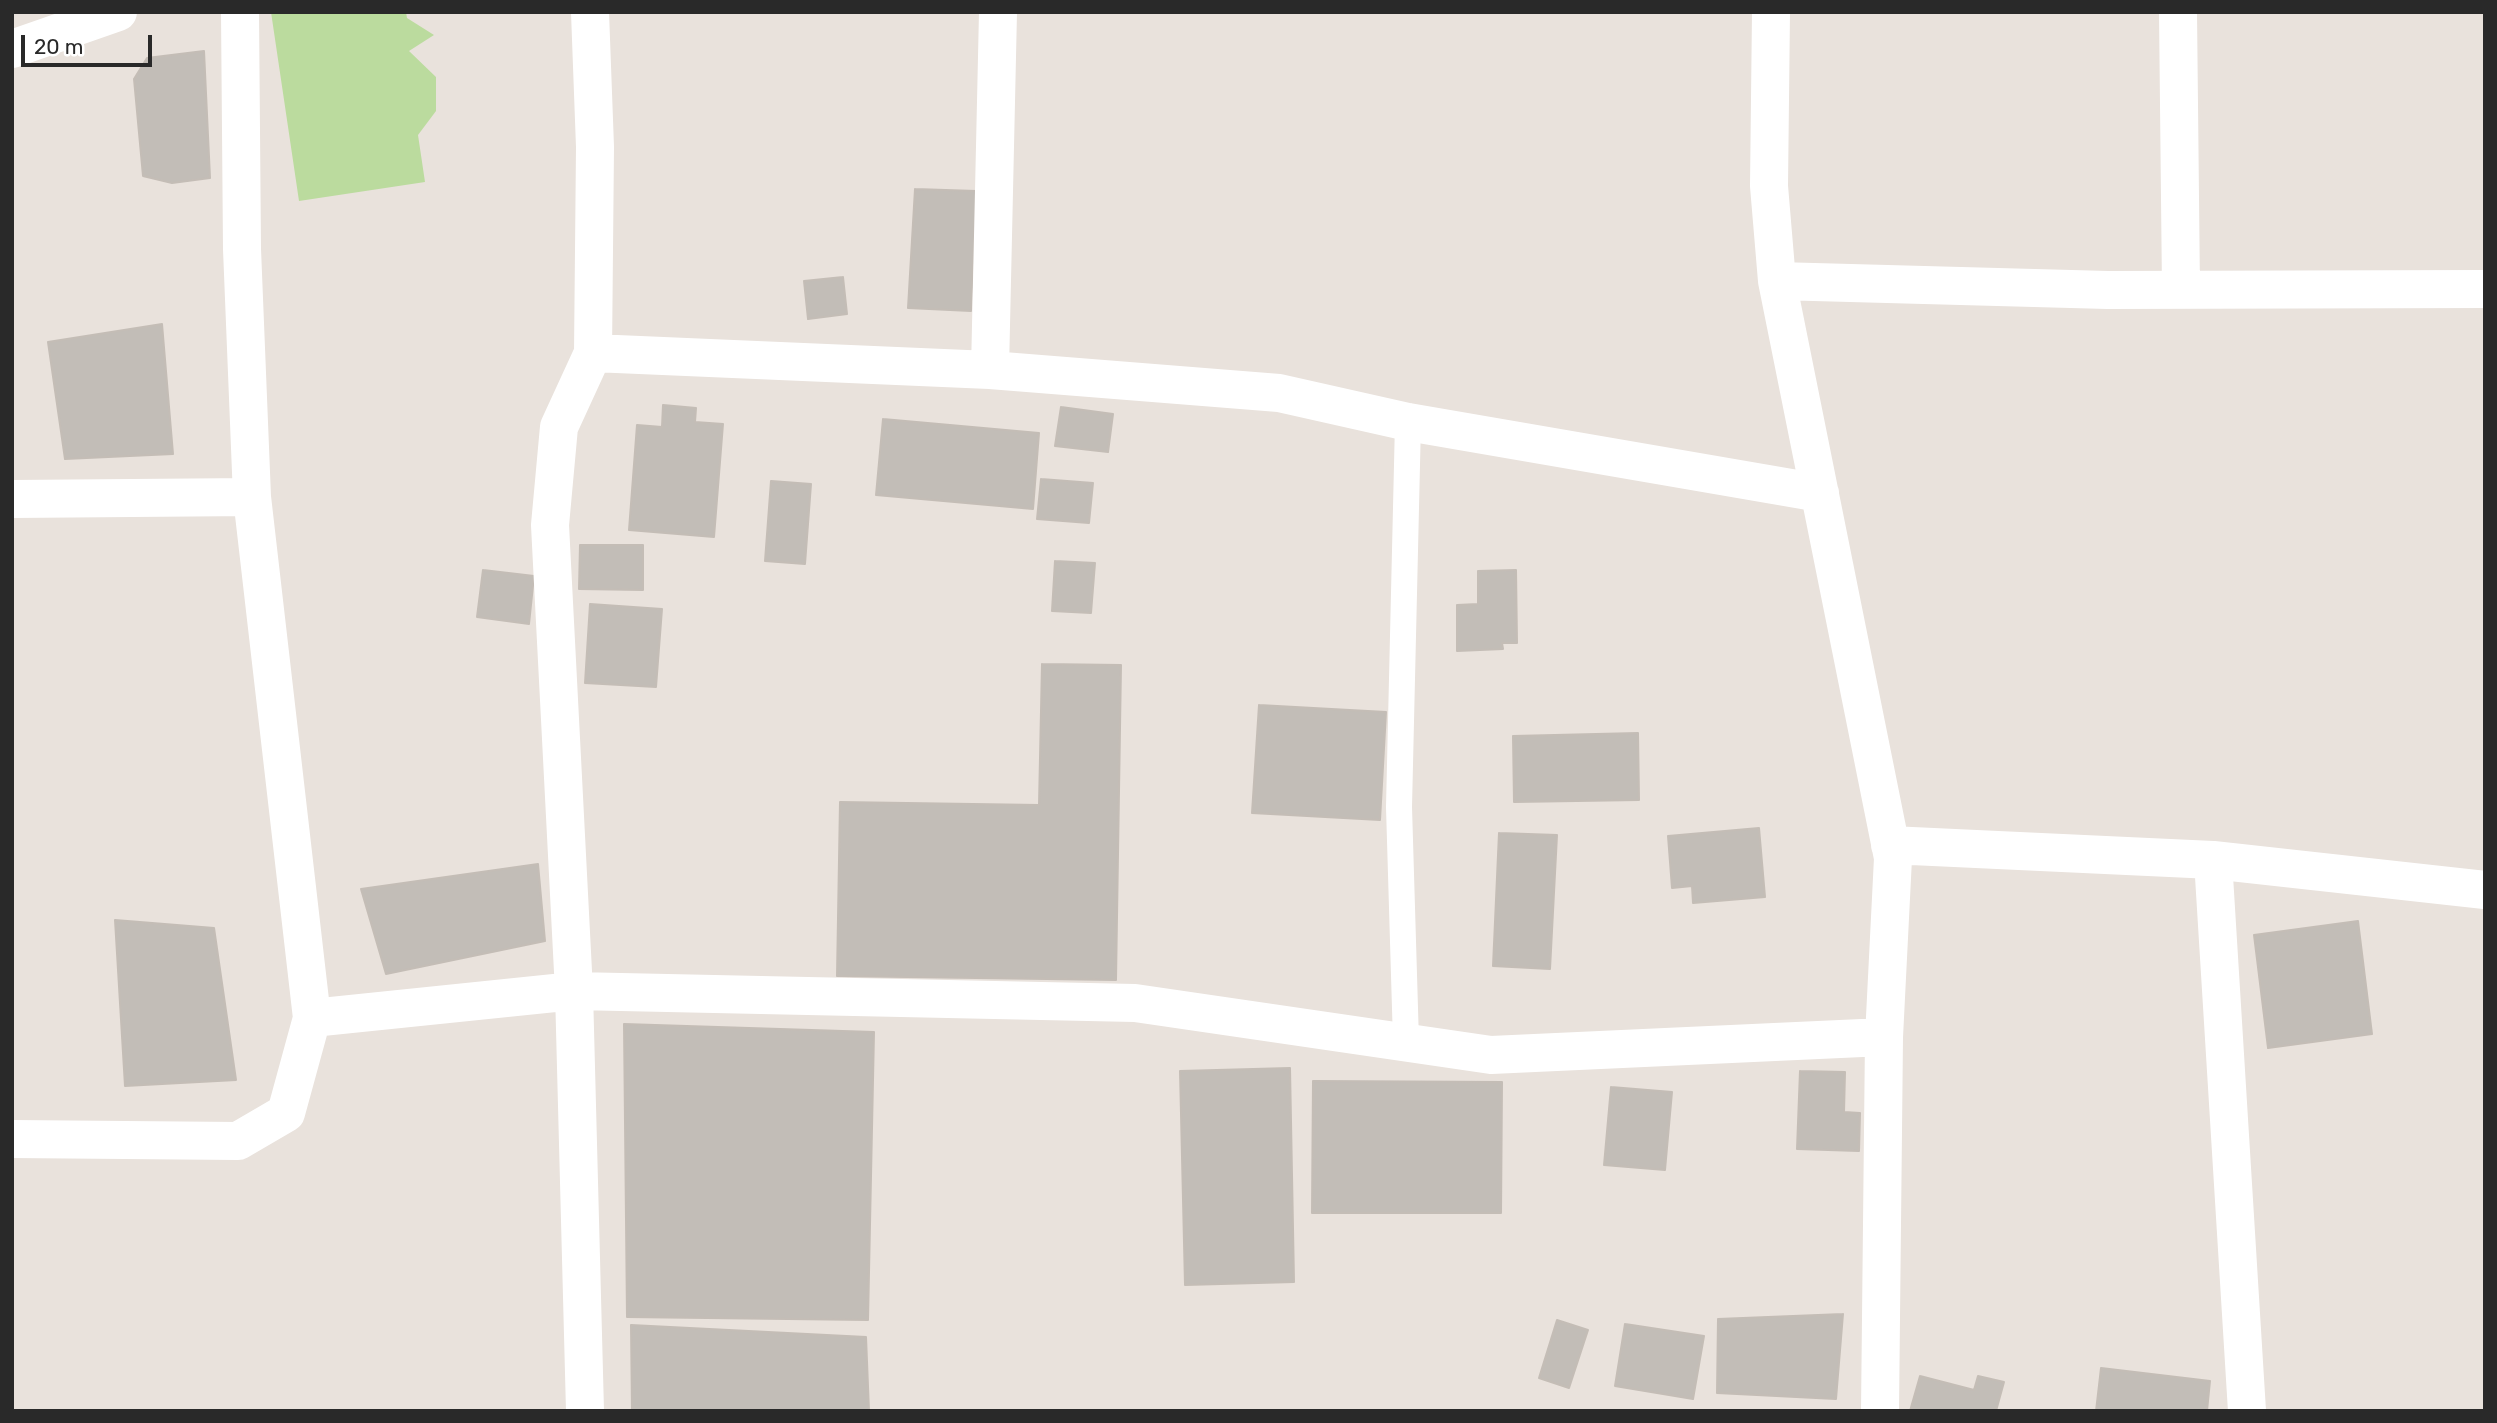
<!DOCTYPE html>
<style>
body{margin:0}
#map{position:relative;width:2497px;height:1423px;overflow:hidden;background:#e9e2dc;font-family:Rubik,sans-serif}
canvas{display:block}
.frame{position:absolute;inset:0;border:14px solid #292929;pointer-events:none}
.scale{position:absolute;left:21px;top:35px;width:131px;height:32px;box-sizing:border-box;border:4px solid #292929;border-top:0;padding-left:9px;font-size:21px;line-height:24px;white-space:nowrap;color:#292929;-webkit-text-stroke:5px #fff;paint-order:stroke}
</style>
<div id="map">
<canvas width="2497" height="1423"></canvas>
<div class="frame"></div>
<div class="scale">20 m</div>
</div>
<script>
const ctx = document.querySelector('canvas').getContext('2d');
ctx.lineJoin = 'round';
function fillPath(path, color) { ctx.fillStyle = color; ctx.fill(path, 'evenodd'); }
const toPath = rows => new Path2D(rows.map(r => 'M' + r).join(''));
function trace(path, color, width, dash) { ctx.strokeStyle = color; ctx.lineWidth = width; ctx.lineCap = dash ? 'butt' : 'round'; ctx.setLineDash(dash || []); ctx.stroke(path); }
const green = toPath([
 [271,12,406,12,407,18,434,35,409,51,436,77,436,111,418,135,425,182,299,201]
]);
const building = toPath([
 [204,51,210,178,172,183,143,176,134,79,147,58,204,51],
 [915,189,976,191,971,311,908,308,915,189],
 [843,277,847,314,808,319,804,281,843,277],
 [162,324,173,454,65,459,48,342,162,324],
 [663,405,696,408,695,422,723,424,714,537,629,530,637,425,662,427,663,405],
 [1061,407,1113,414,1108,452,1055,446,1061,407],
 [883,419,1039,433,1033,509,876,495,883,419],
 [1041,479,1093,483,1089,523,1037,519,1041,479],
 [771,481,811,484,805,564,765,561,771,481],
 [580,545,643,545,643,590,579,589,580,545],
 [1055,561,1095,563,1091,613,1052,611,1055,561],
 [483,570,534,576,529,624,477,617,483,570],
 [1516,570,1517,643,1502,643,1503,649,1457,651,1457,605,1478,604,1478,571,1516,570],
 [590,604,662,609,656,687,585,683,590,604],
 [1042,664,1121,665,1116,980,837,976,840,802,1039,805,1042,664],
 [1259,705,1386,712,1380,820,1252,813,1259,705],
 [1638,733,1639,800,1514,802,1513,736,1638,733],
 [1759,828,1765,897,1693,903,1692,886,1672,888,1668,836,1759,828],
 [1499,833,1557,835,1550,969,1493,966,1499,833],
 [538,864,545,941,386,974,361,889,538,864],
 [115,920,214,928,236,1080,125,1086,115,920],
 [2358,921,2372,1034,2268,1048,2254,935,2358,921],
 [624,1024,874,1032,868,1320,627,1317,624,1024],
 [1290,1068,1294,1282,1185,1285,1180,1071,1290,1068],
 [1800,1071,1845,1072,1844,1112,1860,1113,1859,1151,1797,1149,1800,1071],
 [1313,1081,1502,1082,1501,1213,1312,1213,1313,1081],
 [1611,1087,1672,1092,1665,1170,1604,1165,1611,1087],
 [1843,1314,1836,1399,1717,1393,1718,1319,1843,1314],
 [1557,1320,1588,1330,1569,1388,1539,1378,1557,1320],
 [1625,1324,1704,1336,1693,1399,1615,1386,1625,1324],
 [631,1325,866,1337,869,1411,632,1411,631,1325],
 [2101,1368,2210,1381,2207,1411,2096,1411,2101,1368],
 [1920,1376,1974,1390,1978,1376,2004,1382,1996,1411,1910,1411,1920,1376]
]);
const service = toPath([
 [1406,1042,1399,807,1408,422]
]);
const minor = toPath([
 [240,12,242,249,252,497,312,1018],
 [1771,12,1769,186,1777,281,1893,858,1884,1037,1880,1411],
 [2178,12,2181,290],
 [1777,281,2108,290,2485,289],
 [593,353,990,370,1279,393,1408,422,1820,493],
 [990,370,998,12],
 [12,499,252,497],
 [1890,845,2213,860,2485,890],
 [2213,860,2247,1411],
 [12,1139,238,1141,286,1113,312,1018,574,991,1135,1003,1491,1055,1884,1037],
 [585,1411,574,991,550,525,559,427,593,353,595,147,590,12]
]);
const tertiary = toPath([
 [12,49,118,12]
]);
fillPath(green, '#bbdb9e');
fillPath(building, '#c2bdb7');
trace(building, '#c4bdb6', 2);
trace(service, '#fff', 26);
trace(minor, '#fff', 38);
trace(tertiary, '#fff', 38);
</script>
